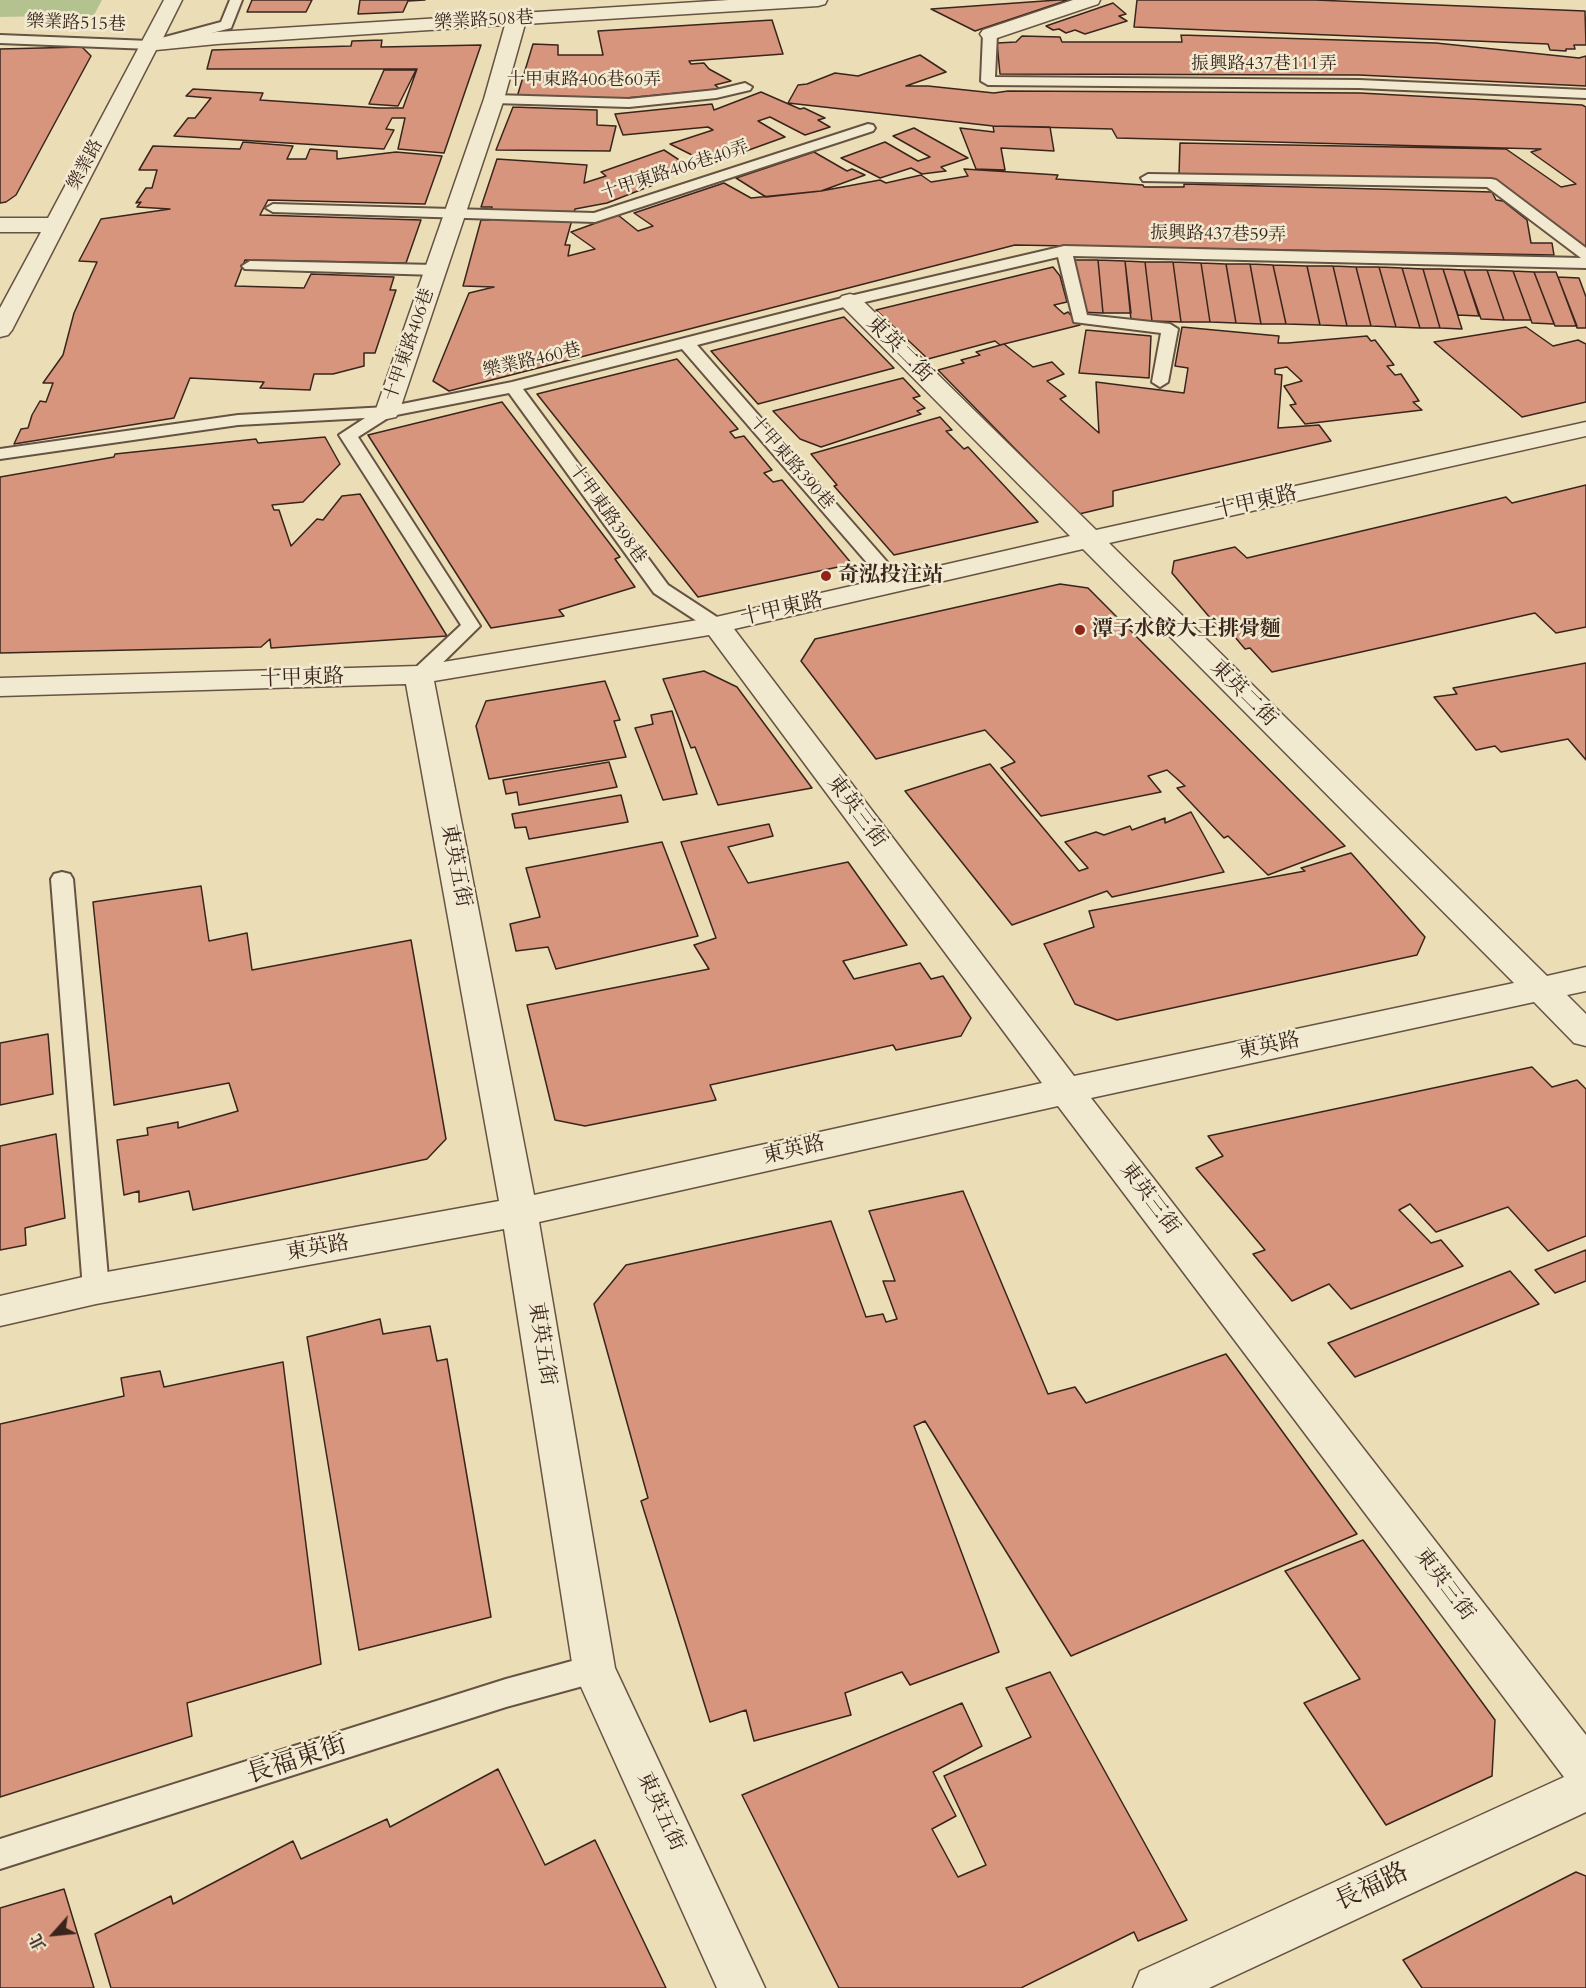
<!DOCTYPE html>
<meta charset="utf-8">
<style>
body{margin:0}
#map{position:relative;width:1586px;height:1988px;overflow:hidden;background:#ebdeb7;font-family:Cardo,"Noto Serif TC",serif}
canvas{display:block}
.north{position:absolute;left:24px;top:1904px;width:60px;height:60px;-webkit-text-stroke:4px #f2ead0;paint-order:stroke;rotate:243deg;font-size:16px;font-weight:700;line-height:24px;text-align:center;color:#3a251c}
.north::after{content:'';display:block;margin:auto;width:21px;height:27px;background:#3a251c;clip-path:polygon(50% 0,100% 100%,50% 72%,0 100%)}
</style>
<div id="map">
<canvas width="1586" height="1988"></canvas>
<div class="north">北</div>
</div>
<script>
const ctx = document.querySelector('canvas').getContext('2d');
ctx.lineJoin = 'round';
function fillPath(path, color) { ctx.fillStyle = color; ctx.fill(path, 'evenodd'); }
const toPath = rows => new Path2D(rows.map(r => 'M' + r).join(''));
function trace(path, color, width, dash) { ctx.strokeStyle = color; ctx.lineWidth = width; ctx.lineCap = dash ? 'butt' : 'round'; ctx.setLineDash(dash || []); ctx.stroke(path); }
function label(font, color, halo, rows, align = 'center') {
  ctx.font = font + ' Cardo,"Noto Serif TC",serif'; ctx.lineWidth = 5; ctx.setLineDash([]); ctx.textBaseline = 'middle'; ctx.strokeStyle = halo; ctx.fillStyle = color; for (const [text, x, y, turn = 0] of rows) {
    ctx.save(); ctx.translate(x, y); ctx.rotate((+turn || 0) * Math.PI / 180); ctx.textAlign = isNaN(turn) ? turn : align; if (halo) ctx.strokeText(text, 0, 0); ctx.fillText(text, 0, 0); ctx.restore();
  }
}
const green = toPath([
 [0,0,102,0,94,15,0,17]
]);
const building = toPath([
 [252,0,312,0,306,12,247,12,252,0],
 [360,0,425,0,408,1,403,12,358,14,360,0],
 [1058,0,1068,0,975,31,931,9,1058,0],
 [1137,0,1315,0,1585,11,1586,45,1574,45,1575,49,1566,49,1566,51,1550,50,1548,44,1134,27,1137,0],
 [1113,3,1126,14,1119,16,1127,21,1085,34,1075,30,1066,33,1059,29,1053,30,1046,26,1113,3],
 [772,20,783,54,689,61,691,64,704,63,709,69,731,81,715,85,720,89,605,100,517,97,533,44,558,45,558,55,603,55,598,31,772,20],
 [1181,35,1436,43,1579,58,1586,56,1586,86,1359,75,1000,74,997,43,1016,42,1022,36,1060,37,1062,42,1182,42,1181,35],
 [382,40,381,47,481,45,444,153,398,149,405,118,392,118,386,129,394,130,384,149,174,136,188,118,195,118,211,98,186,96,193,89,263,93,260,100,379,108,403,108,417,69,207,69,212,50,351,46,352,41,382,40],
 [82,47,91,56,16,195,6,202,0,203,0,49,82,47],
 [920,55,946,72,906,86,928,86,994,93,1008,91,1360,93,1582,105,1586,107,1586,251,1494,179,1179,175,1180,143,1506,149,1561,187,1576,184,1531,152,1541,149,1117,138,1112,129,993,126,788,103,798,85,807,84,835,73,858,76,920,55],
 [384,70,416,70,398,106,369,104,384,70],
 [761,92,800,109,804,108,825,118,818,120,830,127,805,135,770,117,758,121,785,137,710,164,670,144,713,130,708,127,623,135,615,114,712,104,714,110,761,92],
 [513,107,597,110,597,125,616,126,610,151,496,150,513,107],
 [993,126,1050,127,1054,151,1001,148,1005,170,976,169,960,128,994,132,993,126],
 [914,128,968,158,941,167,946,171,922,174,911,168,880,178,841,158,885,142,918,161,930,157,893,136,914,128],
 [243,142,293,146,287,159,306,159,310,149,337,151,337,159,396,152,442,156,425,204,268,200,260,215,421,220,406,263,245,260,235,286,304,288,311,274,394,277,390,290,396,290,375,353,364,353,364,366,333,374,314,374,310,390,260,388,264,382,190,378,174,418,14,444,21,429,28,428,32,415,40,401,46,402,53,383,43,383,63,355,74,313,97,262,79,261,101,219,170,209,137,207,141,202,136,203,146,188,152,188,157,170,139,170,153,146,240,149,243,142],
 [664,150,690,167,646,182,653,185,607,203,575,209,565,245,570,245,568,256,595,249,571,232,618,215,638,231,653,226,634,213,724,183,751,198,821,191,880,180,886,183,921,175,931,182,968,176,964,169,1058,175,1056,179,1143,185,1144,187,1184,187,1184,184,1492,192,1496,200,1503,201,1527,220,1531,243,1552,243,1554,255,1015,245,449,391,433,381,469,293,494,287,463,286,481,220,490,220,492,207,481,207,497,159,587,165,584,183,606,176,601,172,664,150],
 [814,152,847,171,852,169,865,175,821,191,766,197,736,178,814,152],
 [1071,260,1098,260,1103,313,1076,312,1071,260],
 [1098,260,1125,261,1131,313,1103,313,1098,260],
 [1125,261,1145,262,1152,321,1131,320,1125,261],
 [1145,262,1173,262,1181,322,1152,321,1145,262],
 [1173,262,1201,263,1210,322,1181,322,1173,262],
 [1201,263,1226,264,1236,323,1210,322,1201,263],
 [1226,264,1250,264,1261,324,1236,323,1226,264],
 [1250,264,1273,265,1286,324,1261,324,1250,264],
 [1273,265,1307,266,1320,325,1286,324,1273,265],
 [1307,266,1333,266,1347,326,1320,325,1307,266],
 [1333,266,1356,267,1371,326,1347,326,1333,266],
 [1053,267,1060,276,1067,302,1054,305,1064,314,1068,312,1080,325,1000,345,995,341,928,359,876,310,1053,267],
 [1356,267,1379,267,1396,327,1371,326,1356,267],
 [1379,267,1402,268,1420,328,1396,327,1379,267],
 [1402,268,1423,269,1440,328,1420,328,1402,268],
 [1423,269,1443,269,1462,329,1440,328,1423,269],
 [1443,269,1464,270,1479,316,1458,315,1443,269],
 [1464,270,1487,270,1504,320,1481,319,1464,270],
 [1487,270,1513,271,1531,320,1504,320,1487,270],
 [1513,271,1534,272,1554,324,1532,323,1513,271],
 [1534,272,1556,272,1577,326,1555,326,1534,272],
 [1558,277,1579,278,1586,297,1586,328,1577,328,1558,277],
 [844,317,894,368,758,404,711,351,844,317],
 [1182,327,1279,336,1278,343,1288,343,1367,336,1371,341,1375,340,1394,365,1387,366,1395,375,1401,374,1419,401,1413,402,1422,410,1305,424,1290,405,1296,404,1284,386,1302,381,1287,367,1275,369,1275,374,1282,375,1278,428,1319,425,1331,441,1113,491,1113,506,1079,514,938,370,964,363,961,360,980,355,976,352,1004,344,1033,367,1052,362,1064,374,1047,381,1066,396,1060,399,1099,433,1096,382,1184,393,1188,368,1175,366,1182,327],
 [1526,327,1553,346,1578,340,1586,344,1586,402,1522,417,1434,342,1526,327],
 [1086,330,1151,336,1149,378,1079,373,1086,330],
 [677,359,738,429,730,432,735,438,744,436,772,470,764,473,773,482,782,480,852,564,698,597,537,394,677,359],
 [903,378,920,396,913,398,925,408,917,411,921,414,821,447,800,439,773,411,903,378],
 [502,402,620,557,615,559,635,587,559,610,564,616,491,628,368,435,502,402],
 [940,417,952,430,946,431,964,449,968,447,1038,522,894,555,834,486,837,485,811,454,940,417],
 [325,437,340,464,303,502,272,505,274,510,279,510,291,546,317,519,323,520,342,496,360,494,447,636,271,648,270,639,261,647,0,653,0,477,114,457,115,454,256,439,258,443,325,437],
 [1586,485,1586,627,1556,633,1535,613,1272,672,1250,648,1245,649,1224,624,1217,626,1172,573,1174,561,1235,547,1247,558,1506,497,1512,503,1586,485],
 [1060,584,1088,588,1345,846,1268,875,1228,836,1224,838,1177,788,1185,786,1167,770,1148,776,1161,792,1041,816,1001,768,1015,762,985,730,876,759,801,661,815,639,1060,584],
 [1586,663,1586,760,1568,739,1501,752,1495,746,1476,750,1434,697,1457,694,1453,688,1586,663],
 [704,671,737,687,812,788,718,805,695,747,691,748,663,679,704,671],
 [605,681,620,720,614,721,626,757,489,779,476,726,486,701,605,681],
 [672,711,697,794,663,800,635,728,653,724,651,715,672,711],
 [609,762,617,787,519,805,517,792,506,794,503,780,609,762],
 [990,764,1079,871,1088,868,1065,842,1096,832,1104,835,1130,826,1132,830,1165,818,1165,823,1191,812,1224,872,1112,897,1107,891,1012,925,905,791,990,764],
 [621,795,628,822,529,839,526,827,515,828,512,814,621,795],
 [769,824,773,836,728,847,748,883,848,862,907,945,843,961,854,979,920,963,931,979,943,976,971,1018,961,1036,896,1050,893,1045,710,1085,716,1100,585,1126,555,1120,527,1005,709,969,694,945,716,938,681,842,769,824],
 [662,842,698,936,556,969,548,947,516,951,510,924,540,917,526,868,662,842],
 [1351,853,1425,937,1417,955,1117,1020,1075,1004,1044,944,1094,927,1089,911,1305,871,1301,868,1351,853],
 [201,886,209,941,247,933,252,970,411,940,446,1139,427,1159,193,1210,189,1191,139,1202,139,1191,124,1195,117,1140,148,1135,147,1128,178,1122,178,1128,238,1111,229,1083,114,1105,93,902,201,886],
 [48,1034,53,1094,0,1105,0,1043,48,1034],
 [1532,1067,1552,1087,1577,1080,1586,1089,1586,1236,1548,1251,1508,1207,1436,1232,1410,1204,1399,1210,1431,1243,1441,1240,1463,1266,1351,1309,1329,1284,1292,1301,1253,1254,1265,1250,1196,1168,1223,1156,1208,1136,1532,1067],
 [56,1134,65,1218,25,1228,26,1245,0,1250,0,1146,56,1134],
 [963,1191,1048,1394,1075,1387,1086,1403,1226,1354,1357,1534,1071,1656,925,1421,914,1426,999,1652,910,1685,902,1672,845,1693,851,1715,754,1741,746,1710,710,1722,641,1501,648,1498,594,1304,626,1265,831,1221,866,1317,883,1314,886,1322,897,1319,883,1281,895,1281,869,1211,963,1191],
 [1586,1250,1586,1281,1555,1293,1535,1270,1586,1250],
 [1510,1271,1539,1304,1355,1377,1328,1343,1510,1271],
 [380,1319,383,1334,430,1326,437,1361,447,1359,491,1617,359,1650,307,1337,380,1319],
 [283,1362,321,1664,187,1703,192,1736,0,1797,0,1424,124,1396,121,1378,160,1371,164,1387,283,1362],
 [1363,1540,1495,1720,1492,1776,1386,1825,1304,1703,1360,1679,1285,1571,1363,1540],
 [1050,1672,1187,1920,1138,1941,1134,1932,1021,1988,839,1988,742,1795,962,1703,982,1746,933,1772,956,1816,932,1829,958,1877,986,1865,944,1776,1031,1737,1006,1688,1050,1672],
 [498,1769,545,1865,595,1840,666,1988,111,1988,95,1934,171,1896,173,1904,293,1841,301,1859,387,1819,390,1827,498,1769],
 [1576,1872,1586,1876,1586,1988,1422,1988,1403,1960,1576,1872],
 [64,1889,94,1988,0,1988,0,1908,64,1889]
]);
const lane = toPath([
 [230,0,242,0,231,28,150,49,0,43,0,35,150,41,221,22,230,0],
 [990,30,997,34,995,77,1359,80,1586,90,1586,98,1359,88,988,85,981,81,983,34,990,30],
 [745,83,752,87,750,90,716,98,629,107,494,103,487,99,494,95,629,99,716,90,745,83],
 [868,124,873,125,875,128,873,131,595,222,273,212,266,208,273,204,594,213,868,124],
 [1148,174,1491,179,1496,180,1586,248,1586,268,1073,256,1087,315,1170,324,1178,329,1168,382,1160,387,1152,382,1161,333,1074,322,1058,257,852,305,697,345,902,579,904,583,902,587,895,589,888,587,682,349,523,389,668,585,723,621,725,625,723,629,716,631,709,629,654,593,509,393,391,416,358,437,480,626,426,679,419,681,412,679,409,675,412,671,461,625,339,435,365,418,238,425,0,459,0,449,238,415,387,407,512,382,850,296,1064,246,1581,258,1487,187,1143,181,1141,178,1148,174],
 [250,261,436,265,444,270,436,275,245,269,242,266,250,261],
 [62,872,70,874,73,879,109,1289,105,1296,96,1299,87,1296,83,1289,51,879,54,874,62,872],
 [594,1655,604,1659,609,1669,604,1679,594,1683,506,1707,0,1869,0,1839,506,1679,594,1655]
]);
const street = toPath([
 [164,0,182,0,163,38,217,32,729,0,827,0,825,4,818,6,525,24,504,99,399,412,396,417,387,419,378,417,375,412,484,99,505,25,217,44,156,50,12,330,8,335,0,337,0,308,41,232,0,232,0,218,48,218,164,0],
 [1073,0,1100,0,1098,4,997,38,983,38,980,34,983,30,1073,0],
 [850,294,858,296,1096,530,1586,422,1586,436,1109,543,1547,976,1586,967,1586,991,1567,995,1586,1014,1586,1046,1574,1043,1534,1002,1091,1098,1586,1735,1586,1812,1209,1988,1133,1988,1140,1971,1564,1777,1058,1106,539,1222,615,1668,765,1988,717,1988,573,1669,504,1229,96,1304,0,1326,0,1296,96,1274,499,1201,406,684,0,696,0,678,419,666,716,617,1070,536,842,306,838,301,842,296,850,294],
 [1083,549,1514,983,1074,1076,734,629,1083,549],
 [709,635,1042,1083,534,1195,434,681,709,635]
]);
const markers = [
 [826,576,6,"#8f2418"],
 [1080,630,6,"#8f2418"]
];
const farStreetnames = [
 ["樂業路508巷",484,21,-3],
 ["樂業路515巷",76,24,2],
 ["振興路437巷111弄",1264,65],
 ["十甲東路406巷60弄",584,81],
 ["樂業路",86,165,-62],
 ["十甲東路406巷40弄",675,171,-18],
 ["振興路437巷59弄",1218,235,1],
 ["十甲東路406巷",410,345,-71],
 ["樂業路460巷",532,361,-13],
 ["十甲東路390巷",791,463,49],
 ["十甲東路398巷",607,514,54]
];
const streetNames = [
 ["東英二街",899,350,45],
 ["十甲東路",1256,503,-13],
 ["十甲東路",782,610,-13],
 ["十甲東路",302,679,-2],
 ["東英二街",1243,694,45],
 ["東英三街",856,812,53],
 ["東英五街",455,866,79],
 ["東英路",1269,1047,-12],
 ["東英路",794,1151,-13],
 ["東英三街",1149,1199,53],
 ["東英路",318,1249,-10],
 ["東英五街",541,1344,81],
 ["東英三街",1444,1585,53],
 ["東英五街",660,1812,65]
];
const poiNames = [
 ["奇泓投注站",838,576],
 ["潭子水餃大王排骨麵",1092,630]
];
const nearStreetnames = [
 ["長福東街",297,1761,-18],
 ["長福路",1372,1888,-25]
];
fillPath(green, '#b4c290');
fillPath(building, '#d6957c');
trace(building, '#3a251c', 1.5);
trace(lane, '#665343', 4);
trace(street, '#665343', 3);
fillPath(lane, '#f2ead0');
fillPath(street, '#f2ead0');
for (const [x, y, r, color] of markers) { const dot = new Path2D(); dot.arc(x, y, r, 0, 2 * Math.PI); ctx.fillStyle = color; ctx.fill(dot); trace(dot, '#f2ead0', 2); }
label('18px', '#3a251c', '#f2ead0', farStreetnames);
label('21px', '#3a251c', '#f2ead0', streetNames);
label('bold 21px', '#3a251c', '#f2ead0', poiNames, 'left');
label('26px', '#3a251c', '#f2ead0', nearStreetnames);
</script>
